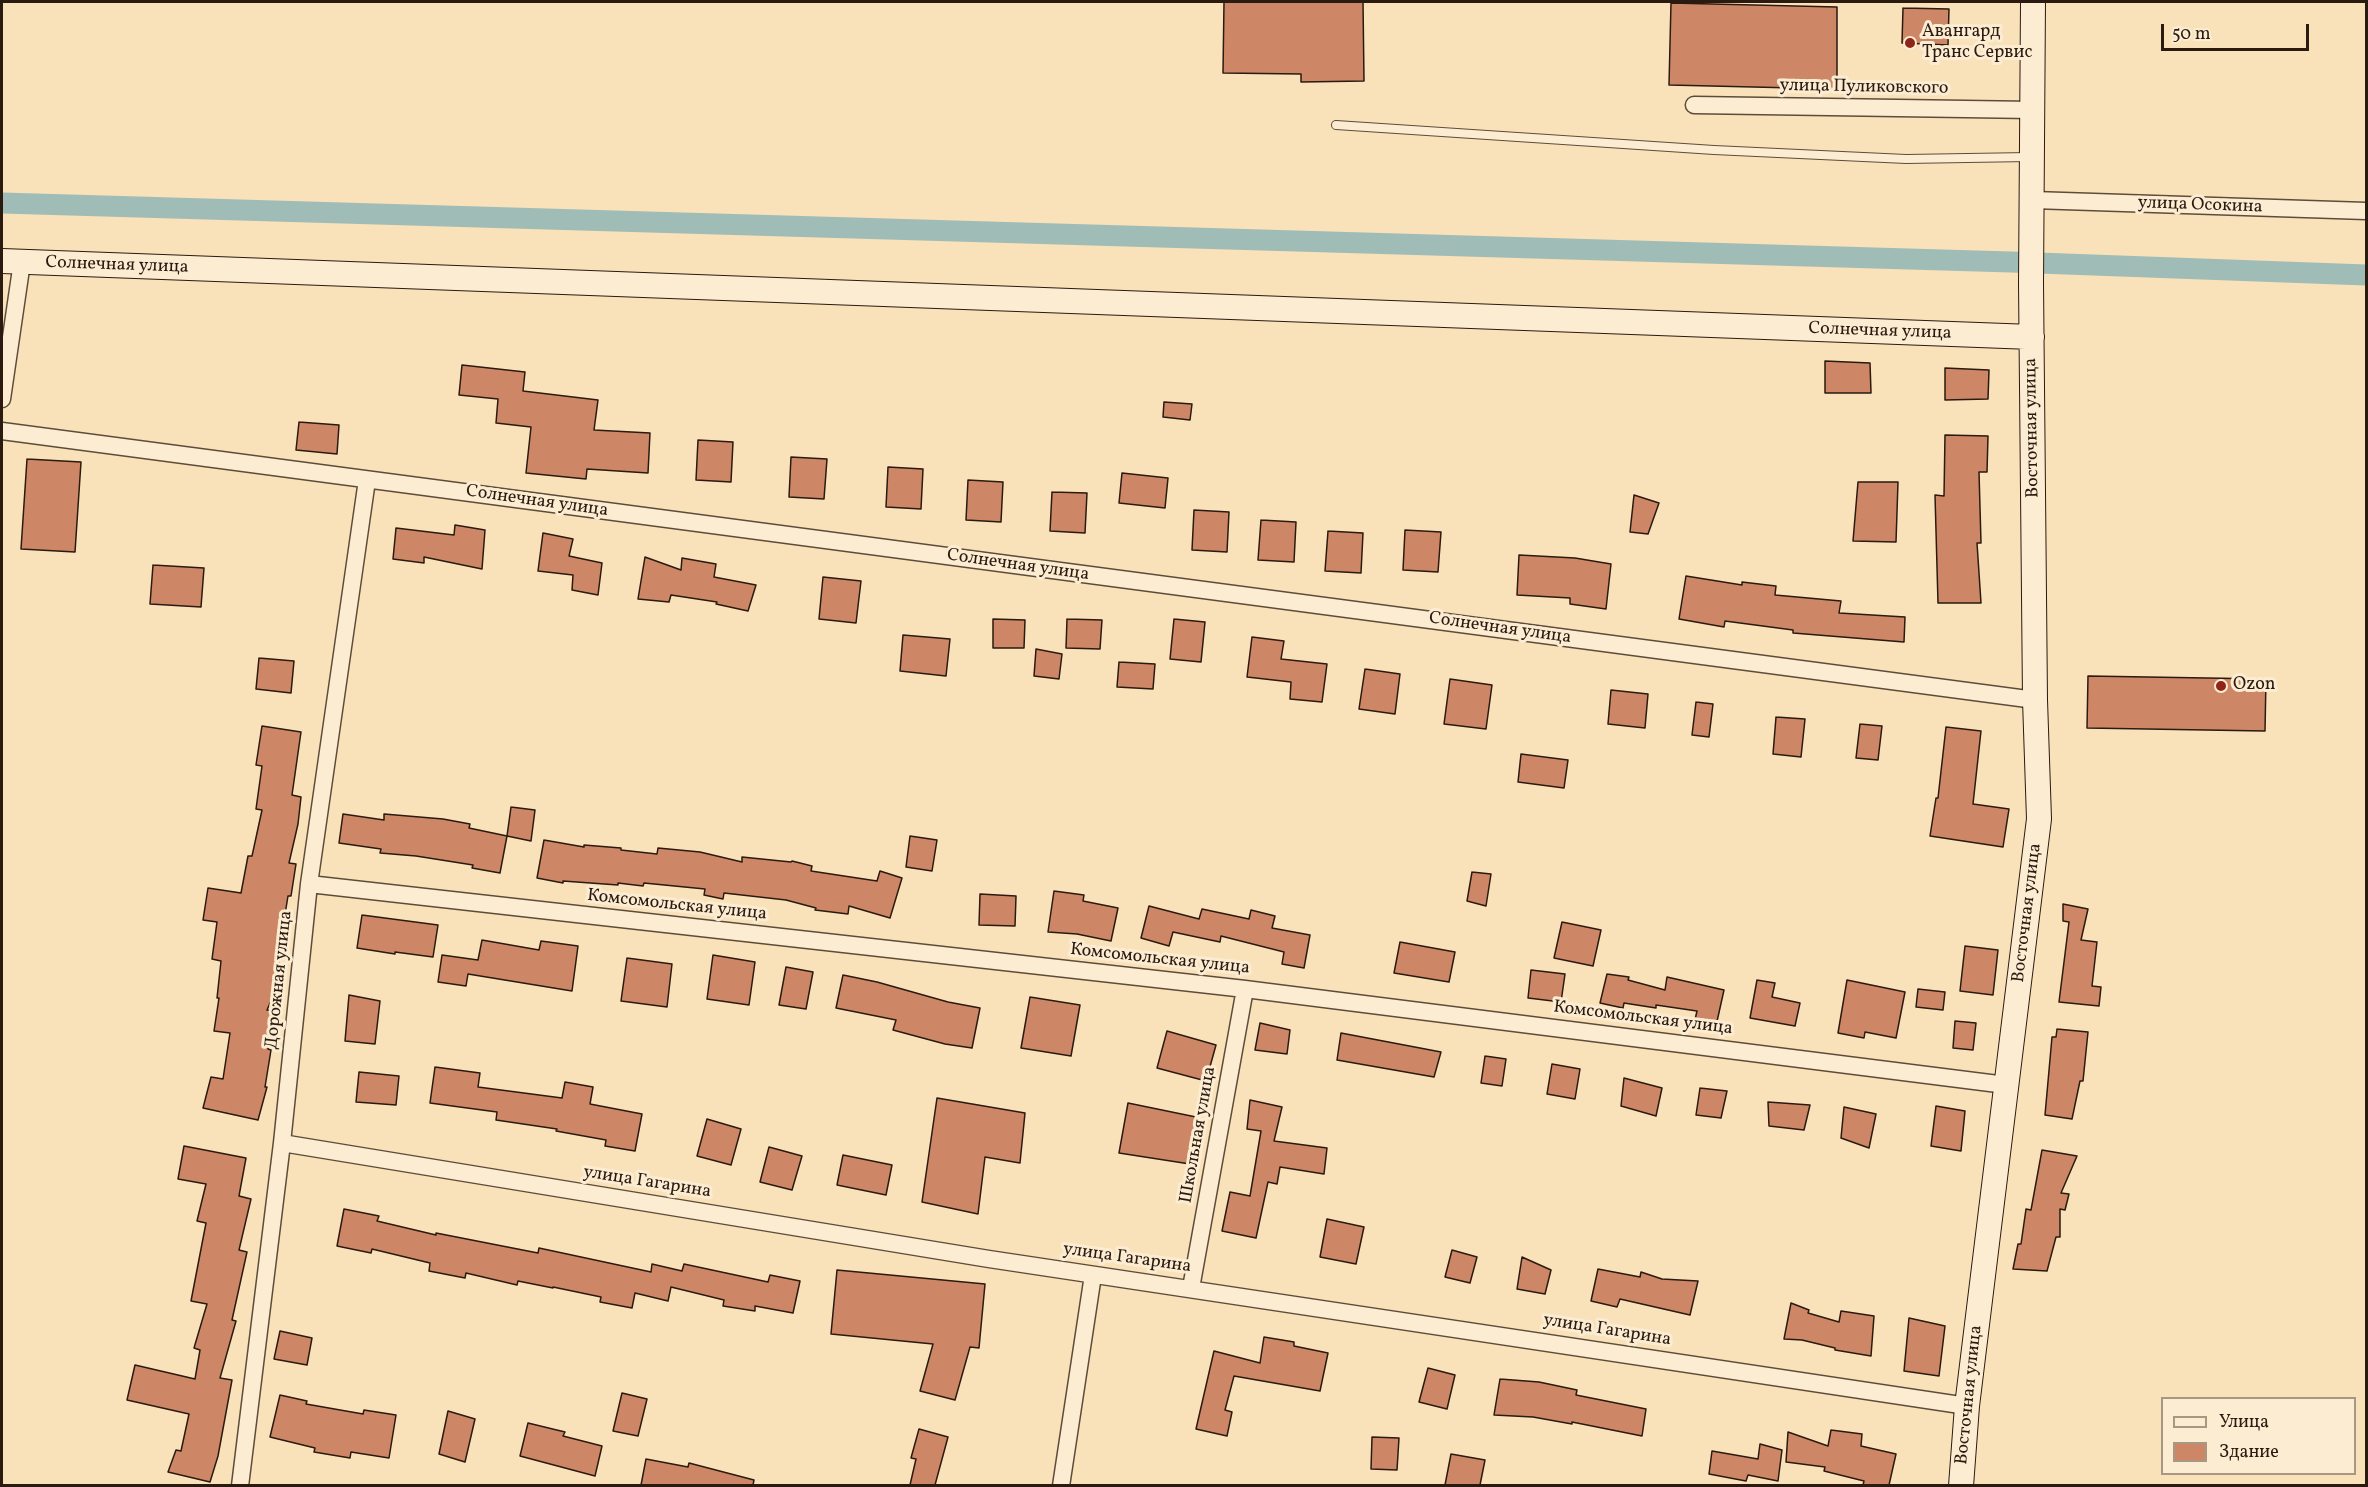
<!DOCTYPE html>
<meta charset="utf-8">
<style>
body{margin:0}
#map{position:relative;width:2368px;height:1487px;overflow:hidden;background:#f9e2b9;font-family:Vollkorn,serif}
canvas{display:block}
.frame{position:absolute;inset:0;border:3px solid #2a1a10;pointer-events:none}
.legend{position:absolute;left:2161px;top:1397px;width:195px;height:78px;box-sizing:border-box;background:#fbecd2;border:2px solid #a79884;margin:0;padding:8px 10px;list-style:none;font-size:18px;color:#2a1a10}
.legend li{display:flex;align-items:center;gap:12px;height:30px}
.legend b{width:30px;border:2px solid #a79884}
.scale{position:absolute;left:2161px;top:24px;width:148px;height:27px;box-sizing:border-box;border:3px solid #2a1a10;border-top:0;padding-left:8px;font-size:18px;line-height:21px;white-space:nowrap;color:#2a1a10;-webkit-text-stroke:4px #fbecd2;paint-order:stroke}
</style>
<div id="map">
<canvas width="2368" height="1487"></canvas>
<div class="frame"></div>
<ul class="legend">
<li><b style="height:8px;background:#fbecd2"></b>Улица</li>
<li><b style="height:16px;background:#ce8766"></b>Здание</li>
</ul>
<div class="scale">50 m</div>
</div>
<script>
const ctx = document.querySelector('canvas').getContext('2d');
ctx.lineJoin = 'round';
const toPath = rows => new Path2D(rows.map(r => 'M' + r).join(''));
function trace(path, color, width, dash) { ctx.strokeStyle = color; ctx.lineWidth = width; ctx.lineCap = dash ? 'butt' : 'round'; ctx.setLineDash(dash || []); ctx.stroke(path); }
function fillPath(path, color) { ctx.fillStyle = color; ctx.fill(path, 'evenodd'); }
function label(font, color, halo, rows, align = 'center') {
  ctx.font = font + ' Vollkorn,serif'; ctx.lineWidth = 6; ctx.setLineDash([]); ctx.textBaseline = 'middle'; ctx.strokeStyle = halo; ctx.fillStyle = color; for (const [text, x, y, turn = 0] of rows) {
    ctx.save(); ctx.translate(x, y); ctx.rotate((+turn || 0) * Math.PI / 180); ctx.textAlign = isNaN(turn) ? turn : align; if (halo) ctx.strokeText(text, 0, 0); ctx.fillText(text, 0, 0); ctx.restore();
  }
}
const canal = toPath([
 [2,203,2011,262,2366,275]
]);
const building = toPath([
 [1224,2,1363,2,1364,81,1301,82,1301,74,1223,73,1224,2],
 [1671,3,1837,7,1837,89,1669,85,1671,3],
 [1903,8,1949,9,1948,45,1902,43,1903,8],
 [1825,361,1870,363,1871,393,1825,393,1825,361],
 [462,365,525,372,523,391,598,400,594,430,650,433,648,473,587,469,586,479,526,473,531,427,496,423,498,399,459,395,462,365],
 [1945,368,1989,370,1988,399,1945,400,1945,368],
 [1164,402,1192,404,1190,420,1163,417,1164,402],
 [299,422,339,425,337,454,296,450,299,422],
 [1945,435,1988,436,1987,472,1979,472,1981,543,1977,543,1981,603,1938,603,1935,495,1944,496,1945,435],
 [698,440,733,442,731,482,696,480,698,440],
 [791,457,827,459,824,499,789,497,791,457],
 [27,459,81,462,75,552,21,549,27,459],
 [888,467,923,469,921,509,886,507,888,467],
 [1122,473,1168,478,1165,508,1119,503,1122,473],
 [968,480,1003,482,1001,522,966,520,968,480],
 [1858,482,1898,482,1896,542,1853,541,1858,482],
 [1052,492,1087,493,1085,533,1050,531,1052,492],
 [1634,495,1659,503,1648,534,1630,532,1634,495],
 [1194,510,1229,512,1227,552,1192,550,1194,510],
 [1261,520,1296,522,1294,562,1258,560,1261,520],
 [455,525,485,530,482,569,424,557,424,563,393,559,396,528,454,535,455,525],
 [1405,530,1441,532,1438,572,1403,570,1405,530],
 [1328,531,1363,533,1361,573,1325,571,1328,531],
 [543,533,573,539,569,556,602,563,598,595,572,590,573,575,538,571,543,533],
 [1519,555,1575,558,1611,564,1606,609,1570,604,1570,598,1517,595,1519,555],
 [645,557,681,570,682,558,716,564,714,577,756,585,748,611,716,604,717,602,671,595,669,602,638,599,645,557],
 [153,565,204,568,201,607,150,604,153,565],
 [1686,576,1742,585,1742,582,1776,586,1775,595,1841,601,1839,613,1905,617,1904,642,1793,633,1793,630,1725,621,1724,627,1679,619,1686,576],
 [823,577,861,581,856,623,819,619,823,577],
 [993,619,1025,620,1024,648,993,648,993,619],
 [1067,619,1102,620,1100,649,1066,648,1067,619],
 [1174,619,1205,622,1201,662,1170,659,1174,619],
 [903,635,950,639,946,676,900,671,903,635],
 [1252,637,1284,641,1281,659,1327,664,1322,702,1290,699,1291,682,1247,677,1252,637],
 [1036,649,1062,654,1059,679,1034,676,1036,649],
 [259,658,294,661,291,693,256,689,259,658],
 [1119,662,1155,664,1153,689,1117,687,1119,662],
 [1365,669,1400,674,1395,714,1359,709,1365,669],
 [2088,676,2266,679,2265,731,2087,728,2088,676],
 [1450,679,1492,685,1486,729,1444,724,1450,679],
 [1611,690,1648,694,1645,728,1608,724,1611,690],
 [1696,702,1713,704,1709,737,1692,735,1696,702],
 [1776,717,1805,719,1801,757,1773,754,1776,717],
 [1860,724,1882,726,1878,760,1856,758,1860,724],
 [262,726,301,732,292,795,301,797,298,824,289,863,296,864,291,896,288,896,281,939,278,975,282,976,267,1010,274,1011,268,1049,271,1050,265,1087,267,1087,258,1120,203,1108,211,1077,223,1079,230,1033,214,1031,219,998,217,998,221,961,212,959,217,922,203,920,208,888,241,893,248,856,252,856,262,810,256,809,262,766,256,765,262,726],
 [1946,727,1981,731,1973,804,2009,809,2003,847,1930,836,1936,798,1938,798,1946,727],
 [1521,754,1568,760,1564,788,1518,782,1521,754],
 [511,807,535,810,531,841,507,836,511,807],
 [343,814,384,820,384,814,443,819,470,824,469,828,507,836,500,873,472,868,473,865,416,856,380,853,381,849,339,843,343,814],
 [910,836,937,840,932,871,906,867,910,836],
 [544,840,584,847,584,845,621,848,621,850,657,854,658,848,700,852,742,862,742,857,791,862,792,861,812,866,811,871,877,881,880,871,902,878,890,918,849,906,848,914,815,910,816,908,786,900,724,893,723,899,704,895,705,889,644,883,643,886,618,883,618,885,563,881,563,883,537,878,544,840],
 [1472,872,1491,874,1486,906,1467,901,1472,872],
 [1054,891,1084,895,1083,901,1118,908,1111,941,1077,934,1048,932,1054,891],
 [980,894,1016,896,1015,926,979,925,980,894],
 [2063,904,2088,909,2081,940,2097,942,2092,986,2101,987,2099,1006,2059,1002,2069,922,2063,921,2063,904],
 [1149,906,1199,919,1202,909,1249,919,1251,910,1275,916,1272,928,1310,935,1304,968,1282,964,1284,952,1221,936,1220,942,1173,932,1169,946,1141,938,1149,906],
 [362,915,438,925,433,957,395,952,395,954,357,948,362,915],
 [1562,922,1601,930,1593,966,1554,958,1562,922],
 [482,940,539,950,541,941,578,946,572,991,468,974,466,986,438,982,442,955,478,960,482,940],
 [1400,942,1455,952,1449,982,1394,973,1400,942],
 [1965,946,1998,950,1993,995,1960,991,1965,946],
 [713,955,755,962,749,1005,707,999,713,955],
 [627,958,672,964,667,1007,621,1001,627,958],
 [786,967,813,972,806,1009,779,1005,786,967],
 [1531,970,1565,974,1561,1002,1528,998,1531,970],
 [1607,974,1629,977,1628,980,1665,990,1667,977,1724,990,1716,1026,1694,1024,1697,1011,1656,1005,1656,1008,1624,1003,1623,1008,1600,1003,1607,974],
 [843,975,877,982,948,1002,980,1008,972,1048,945,1044,893,1030,896,1020,836,1008,843,975],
 [1757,980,1775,983,1772,997,1800,1003,1795,1026,1750,1018,1757,980],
 [1847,980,1905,992,1896,1038,1865,1032,1864,1038,1838,1033,1847,980],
 [1918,989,1945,992,1943,1010,1916,1007,1918,989],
 [349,995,380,1001,375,1044,345,1041,349,995],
 [1030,997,1080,1005,1071,1056,1021,1048,1030,997],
 [1955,1021,1976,1023,1973,1050,1953,1048,1955,1021],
 [1260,1023,1290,1030,1287,1054,1255,1050,1260,1023],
 [2057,1029,2088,1032,2083,1081,2080,1081,2072,1119,2045,1115,2052,1037,2056,1037,2057,1029],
 [1167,1031,1216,1045,1206,1081,1157,1068,1167,1031],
 [1341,1033,1441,1052,1434,1077,1337,1060,1341,1033],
 [1485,1056,1506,1059,1502,1086,1481,1083,1485,1056],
 [1552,1064,1580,1069,1575,1099,1547,1094,1552,1064],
 [435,1067,480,1073,478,1087,562,1098,565,1082,593,1087,590,1104,642,1114,635,1151,605,1146,606,1140,556,1131,557,1129,496,1120,497,1112,430,1103,435,1067],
 [359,1072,399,1076,396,1105,356,1102,359,1072],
 [1624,1078,1662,1088,1656,1116,1621,1106,1624,1078],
 [1700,1088,1727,1091,1721,1118,1696,1115,1700,1088],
 [937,1098,1025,1113,1020,1163,985,1157,978,1214,922,1202,937,1098],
 [1250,1100,1282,1107,1274,1141,1327,1148,1324,1174,1280,1167,1277,1184,1268,1182,1256,1238,1222,1231,1230,1192,1250,1196,1261,1131,1247,1129,1250,1100],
 [1768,1102,1810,1105,1804,1130,1769,1126,1768,1102],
 [1128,1103,1196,1117,1190,1164,1119,1153,1128,1103],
 [1936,1106,1965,1111,1961,1151,1931,1146,1936,1106],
 [1844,1107,1876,1114,1869,1148,1841,1138,1844,1107],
 [707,1119,741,1129,731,1165,697,1156,707,1119],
 [184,1146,246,1158,239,1196,251,1199,239,1250,247,1252,232,1320,236,1321,220,1378,232,1380,218,1456,210,1482,168,1472,176,1450,181,1451,189,1414,127,1400,135,1365,195,1379,200,1350,194,1348,207,1304,191,1301,206,1223,197,1221,206,1184,178,1179,184,1146],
 [769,1147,802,1156,792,1190,760,1182,769,1147],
 [2042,1150,2077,1156,2061,1193,2069,1194,2065,1210,2060,1209,2060,1237,2056,1237,2047,1271,2013,1269,2018,1244,2021,1244,2026,1209,2031,1210,2042,1150],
 [843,1155,892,1165,886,1195,837,1185,843,1155],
 [344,1209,379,1216,377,1221,436,1235,436,1233,538,1253,539,1248,651,1272,652,1264,682,1271,684,1264,768,1282,770,1275,800,1281,793,1313,755,1306,755,1311,723,1306,724,1300,671,1287,668,1301,635,1293,632,1308,600,1302,601,1297,553,1287,553,1288,518,1281,517,1285,466,1273,465,1278,429,1271,430,1263,372,1249,371,1253,337,1246,344,1209],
 [1327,1219,1364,1227,1356,1264,1320,1257,1327,1219],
 [1452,1250,1477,1257,1470,1283,1445,1277,1452,1250],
 [1522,1257,1551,1270,1545,1294,1517,1289,1522,1257],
 [1598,1269,1640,1277,1641,1272,1662,1279,1698,1281,1690,1315,1620,1299,1617,1307,1591,1301,1598,1269],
 [837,1270,985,1284,979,1348,970,1347,955,1400,920,1391,933,1344,831,1334,837,1270],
 [1791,1303,1809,1310,1808,1313,1839,1322,1841,1311,1874,1316,1871,1356,1835,1350,1835,1348,1802,1340,1784,1339,1791,1303],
 [1909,1318,1945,1326,1939,1376,1904,1371,1909,1318],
 [280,1331,312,1338,307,1365,274,1359,280,1331],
 [1264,1337,1294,1342,1294,1346,1328,1353,1320,1391,1234,1376,1225,1410,1232,1412,1227,1436,1196,1429,1214,1351,1260,1363,1264,1337],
 [1428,1368,1455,1375,1447,1409,1419,1402,1428,1368],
 [1500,1379,1539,1382,1577,1390,1576,1395,1646,1409,1642,1436,1572,1422,1572,1424,1533,1417,1494,1415,1500,1379],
 [622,1393,647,1399,638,1436,613,1431,622,1393],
 [280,1395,307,1401,306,1404,363,1414,364,1410,396,1415,389,1458,351,1452,350,1458,314,1452,315,1448,270,1437,280,1395],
 [448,1411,475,1419,465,1462,439,1454,448,1411],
 [528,1423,565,1432,563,1436,602,1446,595,1476,520,1456,528,1423],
 [919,1429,948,1437,935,1485,910,1485,916,1459,911,1458,919,1429],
 [1831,1430,1862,1434,1861,1446,1896,1454,1889,1485,1863,1485,1864,1481,1824,1471,1825,1467,1786,1462,1788,1432,1828,1446,1831,1430],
 [1372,1437,1399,1438,1397,1470,1371,1469,1372,1437],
 [1760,1444,1782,1450,1778,1481,1748,1475,1746,1481,1709,1474,1712,1451,1758,1459,1760,1444],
 [1451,1454,1485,1460,1480,1485,1445,1485,1451,1454],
 [646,1459,688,1467,689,1463,754,1480,753,1485,641,1485,646,1459]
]);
const lane = toPath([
 [1336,125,1714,150,1906,159,2029,157]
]);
const street = toPath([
 [1694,105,2033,110],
 [2033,200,2366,211],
 [2,399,22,262],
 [2,431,2035,700],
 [309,884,1245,989,2006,1085],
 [282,1143,989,1259,1967,1406],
 [1191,1288,1245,989],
 [240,1486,282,1143,309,884,367,480],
 [1061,1486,1093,1275]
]);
const secondary = toPath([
 [2,261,2032,337],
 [1961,1486,1967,1406,2039,819,2035,700,2031,283,2033,2]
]);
const markers = [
 [1910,43,6,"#8f2418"],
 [2221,686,6,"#8f2418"]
];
const poiNames = [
 ["Авангард",1922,33],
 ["Транс Сервис",1922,54],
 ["Ozon",2233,686]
];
const streetNames = [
 ["улица Пуликовского",1864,88,1],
 ["улица Осокина",2200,206,2],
 ["Солнечная улица",117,266,2],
 ["Солнечная улица",1880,332,2],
 ["Восточная улица",2033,428,-91],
 ["Солнечная улица",537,502,8],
 ["Солнечная улица",1018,566,8],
 ["Солнечная улица",1500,629,8],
 ["Комсомольская улица",677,906,6],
 ["Восточная улица",2028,913,-83],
 ["Комсомольская улица",1160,960,6],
 ["Дорожная улица",280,980,-84],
 ["Комсомольская улица",1643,1019,7],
 ["Школьная улица",1199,1135,-80],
 ["улица Гагарина",647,1183,9],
 ["улица Гагарина",1127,1259,8],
 ["улица Гагарина",1607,1331,9],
 ["Восточная улица",1970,1395,-84]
];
trace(canal, '#a0bcb7', 21);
fillPath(building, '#ce8766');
trace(building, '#2a1a10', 1.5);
trace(lane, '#5e4c3a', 10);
trace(street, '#5e4c3a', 19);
trace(secondary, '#2a1a10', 26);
trace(lane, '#fbecd2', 8);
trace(street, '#fbecd2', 16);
trace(secondary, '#fbecd2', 24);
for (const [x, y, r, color] of markers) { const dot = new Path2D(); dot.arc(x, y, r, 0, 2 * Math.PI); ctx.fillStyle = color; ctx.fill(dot); trace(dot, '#fbecd2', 2); }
label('18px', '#2a1a10', '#fbecd2', poiNames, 'left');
label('18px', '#2a1a10', '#fbecd2', streetNames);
</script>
